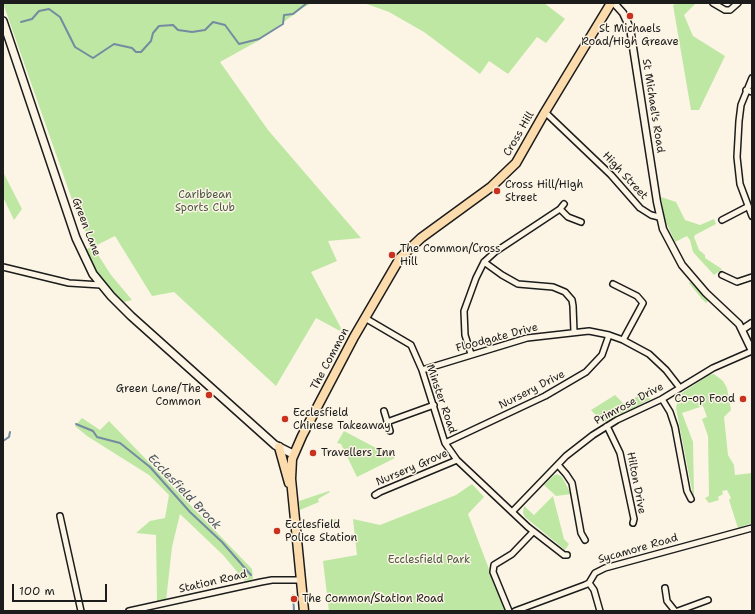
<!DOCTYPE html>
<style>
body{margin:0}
#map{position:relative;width:755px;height:614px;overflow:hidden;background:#fcf5e5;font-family:"Shantell Sans",sans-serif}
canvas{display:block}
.frame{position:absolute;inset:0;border:4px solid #1c1c1c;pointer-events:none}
.scale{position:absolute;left:12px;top:584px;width:95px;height:18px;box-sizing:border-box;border:2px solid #1c1c1c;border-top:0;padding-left:5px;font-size:12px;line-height:14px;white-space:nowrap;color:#1c1c1c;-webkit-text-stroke:3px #fcf5e5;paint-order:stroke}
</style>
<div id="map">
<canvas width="755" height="614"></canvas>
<div class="frame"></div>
<div class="scale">100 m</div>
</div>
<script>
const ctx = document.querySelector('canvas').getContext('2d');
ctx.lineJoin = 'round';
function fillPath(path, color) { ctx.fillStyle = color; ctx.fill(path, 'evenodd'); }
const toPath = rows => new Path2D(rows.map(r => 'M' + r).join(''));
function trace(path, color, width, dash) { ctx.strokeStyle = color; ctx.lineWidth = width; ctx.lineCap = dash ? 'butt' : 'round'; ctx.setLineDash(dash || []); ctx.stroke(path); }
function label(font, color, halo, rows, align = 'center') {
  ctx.font = font + ' "Shantell Sans",sans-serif'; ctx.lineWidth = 3; ctx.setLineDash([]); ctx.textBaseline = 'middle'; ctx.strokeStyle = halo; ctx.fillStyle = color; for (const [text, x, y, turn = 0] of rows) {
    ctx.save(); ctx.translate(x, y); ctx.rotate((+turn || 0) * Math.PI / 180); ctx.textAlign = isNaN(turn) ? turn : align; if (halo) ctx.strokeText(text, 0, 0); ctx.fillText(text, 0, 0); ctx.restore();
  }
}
const green = toPath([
 [3,3,312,3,304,7,258,41,220,62,268,130,361,238,328,241,337,261,311,272,341,328,340,331,316,318,276,386,174,292,152,296,115,236,93,247,111,275,132,300,124,302,114,294,103,282,85,250,93,246,77,214],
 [364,3,544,3,565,19,546,43,537,37,508,74,489,61,480,74,424,32,389,12],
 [678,3,696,3,684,15,693,36,725,56,699,110,691,110,673,5],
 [3,172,22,209,14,220,3,197],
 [661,197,676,202,685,220,700,225,714,219,716,224,695,235,694,237,699,250,705,255,705,258,722,269,714,275,693,252,690,240,687,236,675,242,665,220],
 [690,282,708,300,707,302,706,303,702,299,689,283],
 [714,374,723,381,727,388,731,410,724,417,728,455,734,465,735,475,752,473,752,523,738,528,729,500,731,498,727,490,722,491,723,494,718,497,719,500,709,503,705,498,709,496,708,436,702,419,707,417,703,406,682,413,693,442,694,495,693,495,676,408,679,395,709,375],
 [643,393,651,399,603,423,591,410,615,395,624,404],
 [82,418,100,430,109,421,252,569,253,579,245,581,223,555,180,514,172,547,166,601,160,603,157,601,156,535,136,533,150,521,165,518,169,495,149,475,87,436,75,426],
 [344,431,395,458,357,477,341,444,337,443],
 [557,474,562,477,571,494,556,496,544,485,553,476],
 [472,484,484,497,468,514,505,611,329,611,323,561,357,555,353,519,380,525,456,495],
 [329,491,330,492,318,499,319,502,300,510,299,501],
 [553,496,564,539,569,544,565,550,525,517,523,513,524,506,534,515],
 [336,519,337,523,316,526,312,528,311,525]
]);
const stream = toPath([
 [21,22,32,19,39,11,49,9,60,17,75,47,93,58,114,44,132,48,136,52,141,52,151,41,153,33,159,26,173,25,178,30,192,32,205,30,213,22,225,25,239,44,259,39,283,24,284,15,293,14,307,3],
 [76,424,93,431,97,437,120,443,150,467,190,512,222,542,251,575],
 [3,441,9,437,10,432],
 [293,595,294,611]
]);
const minor = toPath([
 [713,3,725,10,730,10,738,3],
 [752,78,741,105,739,121,737,157,740,184,752,216],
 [746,90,752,92],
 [545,112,611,175,640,208,651,215,659,217],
 [560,209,568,217,581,222],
 [722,220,747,207],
 [484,262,502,275,518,284,553,287,565,292,572,300,573,306,574,332],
 [3,267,69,283,101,285],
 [722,275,737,282,752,277],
 [613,284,637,296,643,303,623,340],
 [365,318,411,345,422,370,445,443,457,460,528,527,564,555,567,555],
 [471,354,465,335,464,311,476,278,484,262,495,252,560,209,564,204],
 [422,370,527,338,589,331,609,335,623,340,649,354,666,370,680,388],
 [662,399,670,412,675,427,687,491,691,499],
 [384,411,390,431],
 [387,422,434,405],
 [607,426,620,453,634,519,633,523],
 [445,443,545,396,586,372,602,355,609,335],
 [558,465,566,474,572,483,581,533,585,540],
 [375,495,380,492,457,460],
 [512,512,566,456,593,435,617,420,662,399,713,368,752,351],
 [60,516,81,611],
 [589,583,594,590,600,611],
 [665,588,667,601,675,611],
 [129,611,261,582,272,580,302,580],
 [509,611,493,572,494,565,512,554,533,532],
 [515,611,585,585,589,583,595,573,605,568,752,528],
 [678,611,708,600]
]);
const tertiary = toPath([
 [614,3,623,13,630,28,657,202,663,229,682,265,706,293,739,324,752,351],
 [743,329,752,323]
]);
const secondary = toPath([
 [3,21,76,238,93,274,111,296,131,316,275,445,293,454]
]);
const primary = toPath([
 [279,447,289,483],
 [304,611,291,479,292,459,302,436,354,337,400,258,421,238,491,187,516,163,545,112,611,3]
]);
const markers = [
 [630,16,4,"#c8321e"],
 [497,191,4,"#c8321e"],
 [392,255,4,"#c8321e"],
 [209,395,4,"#c8321e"],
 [743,399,4,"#c8321e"],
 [285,419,4,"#c8321e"],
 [313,453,4,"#c8321e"],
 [277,531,4,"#c8321e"],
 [294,599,4,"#c8321e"]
];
const poiNames = [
 ["St Michaels",630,29,"center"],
 ["Road/High Greave",630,42,"center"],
 ["Cross Hill/High",505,185],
 ["Street",505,198],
 ["The Common/Cross",400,249],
 ["Hill",400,262],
 ["Green Lane/The",201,389,"right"],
 ["Common",201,402,"right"],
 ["Co-op Food",735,399,"right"],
 ["Ecclesfield",293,413],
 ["Chinese Takeaway",293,426],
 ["Travellers Inn",321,453],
 ["Ecclesfield",285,525],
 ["Police Station",285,538],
 ["The Common/Station Road",302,599]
];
const streetNames = [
 ["St Michael's Road",653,106,81],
 ["Cross Hill",519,134,-60],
 ["High Street",625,176,47],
 ["Green Lane",86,227,69],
 ["Floodgate Drive",497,338,-15],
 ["The Common",330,359,-62],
 ["Nursery Drive",532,390,-27],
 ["Minster Road",441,399,71],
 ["Primrose Drive",629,404,-28],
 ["Nursery Grove",412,468,-23],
 ["Hilton Drive",636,483,79],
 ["Sycamore Road",638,549,-16],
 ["Station Road",213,582,-13]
];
const parkNames = [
 ["Caribbean",205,195],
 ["Sports Club",205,208],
 ["Ecclesfield Park",429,560]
];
const waterNames = [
 ["Ecclesfield Brook",184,492,46]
];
fillPath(green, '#bde7a3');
trace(stream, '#748ba0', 2);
trace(minor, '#1c1c1c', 8);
trace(tertiary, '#1c1c1c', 9);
trace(secondary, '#1c1c1c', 10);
trace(primary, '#1c1c1c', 11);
trace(minor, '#fcf5e5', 5);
trace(tertiary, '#fcf5e5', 6);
trace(secondary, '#fcf5e5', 7);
trace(primary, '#fcdcac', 8);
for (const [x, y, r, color] of markers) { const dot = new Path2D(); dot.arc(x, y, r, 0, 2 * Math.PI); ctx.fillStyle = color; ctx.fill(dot); trace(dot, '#fcf5e5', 1.5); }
label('11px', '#1c1c1c', '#fcf5e5', poiNames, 'left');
label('11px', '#1c1c1c', '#fcf5e5', streetNames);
label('11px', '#4c5944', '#fcf5e5', parkNames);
label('italic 12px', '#48545e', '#fcf5e5', waterNames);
</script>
